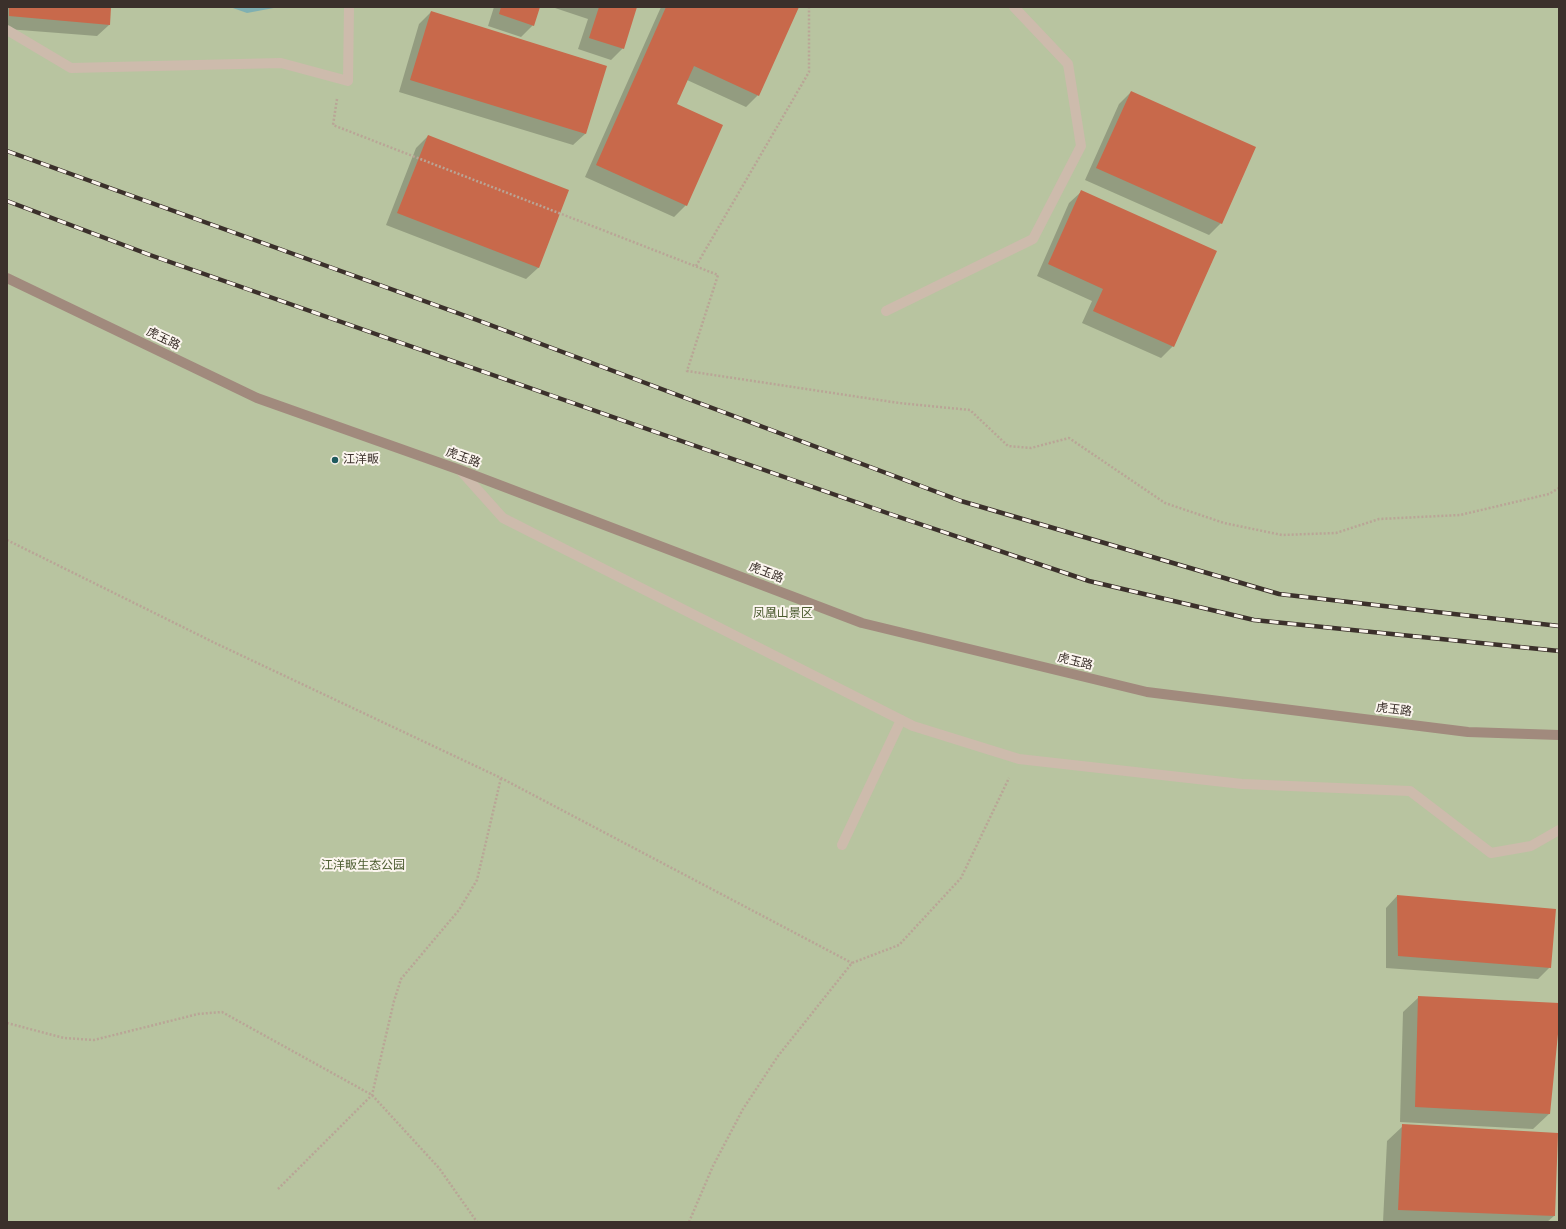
<!DOCTYPE html>
<meta charset="utf-8">
<style>
body{margin:0}
#map{position:relative;width:1566px;height:1229px;overflow:hidden;background:#f4ebe1;font-family:"Archivo Narrow",sans-serif}
canvas{display:block}
.frame{position:absolute;inset:0;border:8px solid #3b302b;pointer-events:none}
</style>
<div id="map">
<canvas width="1566" height="1229"></canvas>
<div class="frame"></div>
</div>
<script>
const ctx = document.querySelector('canvas').getContext('2d');
ctx.lineJoin = 'round';
function fillPath(path, color) { ctx.fillStyle = color; ctx.fill(path, 'evenodd'); }
const toPath = rows => new Path2D(rows.map(r => 'M' + r).join(''));
function trace(path, color, width, dash) { ctx.strokeStyle = color; ctx.lineWidth = width; ctx.lineCap = dash ? 'butt' : 'round'; ctx.setLineDash(dash || []); ctx.stroke(path); }
function label(font, color, halo, rows, align = 'center') {
  ctx.font = font + ' "Archivo Narrow","Noto Sans SC",sans-serif'; ctx.lineWidth = 4; ctx.setLineDash([]); ctx.textBaseline = 'middle'; ctx.strokeStyle = halo; ctx.fillStyle = color; for (const [text, x, y, turn = 0] of rows) {
    ctx.save(); ctx.translate(x, y); ctx.rotate((+turn || 0) * Math.PI / 180); ctx.textAlign = isNaN(turn) ? turn : align; if (halo) ctx.strokeText(text, 0, 0); ctx.fillText(text, 0, 0); ctx.restore();
  }
}
const green = toPath([
 [7,7,1559,7,1559,1222,7,1222]
]);
const water = toPath([
 [230,7,279,7,247,13]
]);
const shadow = toPath([
 [7,7,110,7,109,25,97,36,7,29],
 [494,7,539,7,533,25,521,37,488,26],
 [552,7,636,7,623,48,611,60,578,49,588,19],
 [661,7,798,7,758,95,746,107,687,80,675,105,686,205,674,217,585,177],
 [431,12,605,66,585,134,573,145,399,92,419,24],
 [1131,92,1221,223,1209,235,1085,180,1119,104],
 [428,136,567,191,538,268,526,279,386,225,416,148],
 [1081,192,1173,346,1161,358,1082,323,1092,301,1037,276,1069,203],
 [1397,896,1550,967,1538,979,1386,968,1386,908],
 [1419,997,1559,1004,1549,1114,1533,1129,1400,1122,1403,1012],
 [1403,1126,1554,1216,1547,1222,1383,1222,1387,1141]
]);
const building = toPath([
 [9,7,111,7,110,25,9,16],
 [501,7,540,7,534,26,499,14],
 [599,7,637,7,624,49,589,38],
 [666,7,799,7,759,96,694,66,677,104,723,125,687,206,596,165],
 [431,11,607,66,586,134,410,80],
 [1131,91,1256,147,1222,224,1096,168],
 [428,135,569,190,539,268,397,213],
 [1081,190,1217,251,1174,347,1093,311,1103,289,1048,264],
 [1397,895,1556,909,1551,968,1398,956],
 [1418,996,1559,1003,1559,1024,1550,1114,1415,1107],
 [1402,1124,1558,1133,1555,1216,1398,1210]
]);
const path = toPath([
 [337,99,333,125,718,275,687,371,899,403,970,410,1008,446,1031,448,1069,438,1165,503,1224,523,1282,535,1336,533,1379,519,1460,515,1549,494,1559,488],
 [696,266,809,72,809,7],
 [7,540,215,643,501,778,852,963],
 [7,1023,64,1038,94,1040,198,1014,222,1012,372,1095,439,1168,477,1222],
 [278,1189,372,1095,394,1001,401,979,459,910,477,880,501,778],
 [689,1222,713,1166,743,1109,778,1056,852,963,899,945,961,878,1009,778]
]);
const lane = toPath([
 [7,30,71,68,281,63,348,81,349,7],
 [886,311,1033,239,1081,146,1068,64,1014,7],
 [842,845,901,720]
]);
const street = toPath([
 [460,470,503,518,913,726,1019,759,1242,784,1410,791,1491,853,1531,846,1559,830]
]);
const secondary = toPath([
 [7,278,257,398,460,470,862,623,1147,692,1468,732,1559,735]
]);
const rail = toPath([
 [7,151,477,320,961,501,1279,594,1559,626],
 [7,201,150,255,890,514,1089,581,1254,620,1559,651]
]);
const markers = [
 [335,460,4,"#1f5a5e"]
];
const streetNames = [
 ["虎玉路",163,339,26],
 ["虎玉路",463,458,20],
 ["虎玉路",766,573,21],
 ["虎玉路",1075,662,14],
 ["虎玉路",1394,710,7]
];
const poiNames = [
 ["江洋畈",343,460]
];
const parkNames = [
 ["凤凰山景区",783,614],
 ["江洋畈生态公园",363,866]
];
fillPath(green, '#b8c4a0');
fillPath(water, '#7fb0b2');
fillPath(shadow, '#0003');
fillPath(building, '#c8694b');
trace(path, '#b9a596', 2.5, [2, 2]);
trace(lane, '#cdbbac', 10);
trace(street, '#cdbbac', 10);
trace(secondary, '#a18a7d', 10);
trace(rail, '#3b302b', 4.5);
trace(rail, '#fbf5ee', 3, [9]);
for (const [x, y, r, color] of markers) { const dot = new Path2D(); dot.arc(x, y, r, 0, 2 * Math.PI); ctx.fillStyle = color; ctx.fill(dot); trace(dot, '#fbf5ee', 1.5); }
label('12px', '#3b302b', '#fbf5ee', streetNames);
label('12px', '#3b302b', '#fbf5ee', poiNames, 'left');
label('12px', '#4a5a2e', '#fbf5ee', parkNames);
</script>
